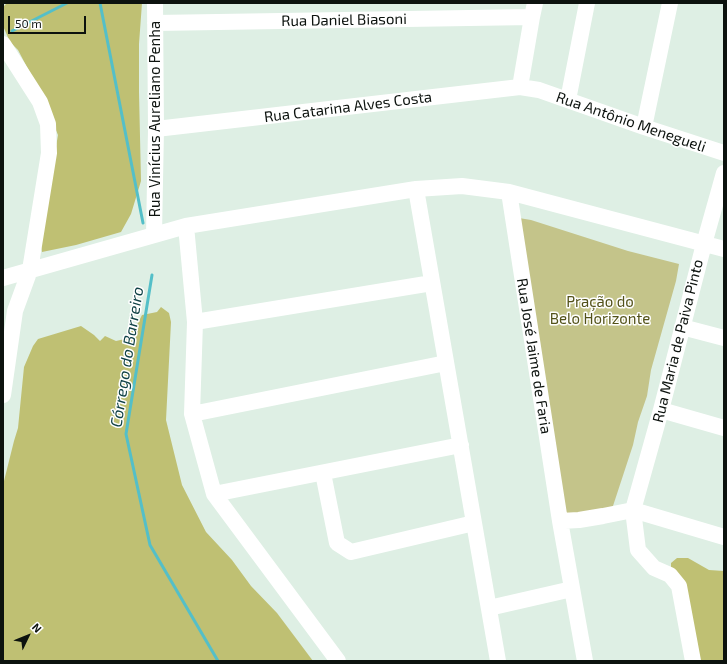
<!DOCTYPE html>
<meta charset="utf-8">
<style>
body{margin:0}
#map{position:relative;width:727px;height:664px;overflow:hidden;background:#deefe4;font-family:"Exo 2",sans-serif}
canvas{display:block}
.frame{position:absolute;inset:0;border:4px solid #0c120e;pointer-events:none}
.north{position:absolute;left:8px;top:616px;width:40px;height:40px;-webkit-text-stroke:3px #fff;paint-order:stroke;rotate:47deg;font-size:11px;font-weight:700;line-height:16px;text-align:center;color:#0c120e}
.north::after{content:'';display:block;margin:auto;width:14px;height:18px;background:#0c120e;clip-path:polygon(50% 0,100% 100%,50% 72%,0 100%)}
.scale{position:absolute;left:8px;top:16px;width:78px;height:18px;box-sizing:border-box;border:2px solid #0c120e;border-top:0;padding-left:5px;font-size:12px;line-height:14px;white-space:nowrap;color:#0c120e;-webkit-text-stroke:3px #fff;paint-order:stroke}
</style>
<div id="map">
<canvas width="727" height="664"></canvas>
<div class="frame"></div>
<div class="north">N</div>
<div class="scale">50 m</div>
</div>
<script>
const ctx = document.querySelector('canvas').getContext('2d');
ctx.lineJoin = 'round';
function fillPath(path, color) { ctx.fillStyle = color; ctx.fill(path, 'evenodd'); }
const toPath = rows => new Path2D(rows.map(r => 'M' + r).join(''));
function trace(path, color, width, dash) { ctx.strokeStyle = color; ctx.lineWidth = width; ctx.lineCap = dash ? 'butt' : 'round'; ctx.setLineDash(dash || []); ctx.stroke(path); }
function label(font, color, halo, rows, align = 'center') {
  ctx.font = font + ' "Exo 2",sans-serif'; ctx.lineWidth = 3; ctx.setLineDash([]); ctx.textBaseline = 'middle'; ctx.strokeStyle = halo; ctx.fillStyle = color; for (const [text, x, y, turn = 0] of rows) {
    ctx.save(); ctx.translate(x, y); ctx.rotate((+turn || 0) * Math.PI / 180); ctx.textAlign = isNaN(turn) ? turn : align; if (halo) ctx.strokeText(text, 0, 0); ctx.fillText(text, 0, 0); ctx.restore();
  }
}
const green = toPath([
 [519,218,531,220,628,251,679,264,676,281,651,370,647,396,638,422,633,445,612,509,564,517]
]);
const forest = toPath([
 [7,3,142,3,139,44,139,92,141,181,131,214,121,232,76,245,42,252,40,241,58,135,39,90,18,50,10,42,3,26,3,7],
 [161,307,169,313,171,322,166,420,182,485,206,532,232,560,251,586,277,613,313,661,3,661,3,485,14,441,18,428,24,367,33,346,38,339,81,326,94,335,100,341,105,336,116,341,125,339,138,323,142,315,157,312],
 [677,558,688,558,709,570,724,571,724,661,698,661,671,574,671,563]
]);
const stream = toPath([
 [100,3,143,223],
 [12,31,67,3],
 [152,275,126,434,150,545,218,661]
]);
const minor = toPath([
 [155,23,532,17],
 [3,44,40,102,48,124,49,153,30,270,15,311,3,395],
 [520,87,532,17,535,3],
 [568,100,587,3],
 [644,127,670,3],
 [156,129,520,87,539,90,644,127,724,153],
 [416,189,498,661],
 [509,192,560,521,585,661],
 [186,226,195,322,192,414,214,494,338,661],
 [154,235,156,129,155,3],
 [3,278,186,226,416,189,462,186,509,192,724,249],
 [195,322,432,283],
 [682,327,724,338],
 [661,410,724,428],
 [192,414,446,363],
 [323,473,337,543,351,552,474,523],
 [214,494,461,445],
 [560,521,579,520,603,516,633,510,724,537],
 [489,608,572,589],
 [693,661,679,586,670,575,654,568,638,550,633,510,661,410,704,244,724,173]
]);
const streetNames = [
 ["Rua Daniel Biasoni",344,20,-1],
 ["Rua Catarina Alves Costa",348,107,-7],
 ["Rua Vinícius Aureliano Penha",155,119,-90],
 ["Rua Antônio Menegueli",631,122,19],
 ["Rua Maria de Paiva Pinto",678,341,-76],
 ["Rua José Jaime de Faria",534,356,81]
];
const parkNames = [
 ["Pração do",600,302],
 ["Belo Horizonte",600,319]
];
const waterNames = [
 ["Córrego do Barreiro",127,357,-81]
];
fillPath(green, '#c4c48a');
fillPath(forest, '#bfc073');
trace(stream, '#54bfc8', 3);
trace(minor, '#fff', 16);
label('15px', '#0c120e', '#fff', streetNames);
label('15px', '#525118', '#fff', parkNames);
label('italic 16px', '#104246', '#fff', waterNames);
</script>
